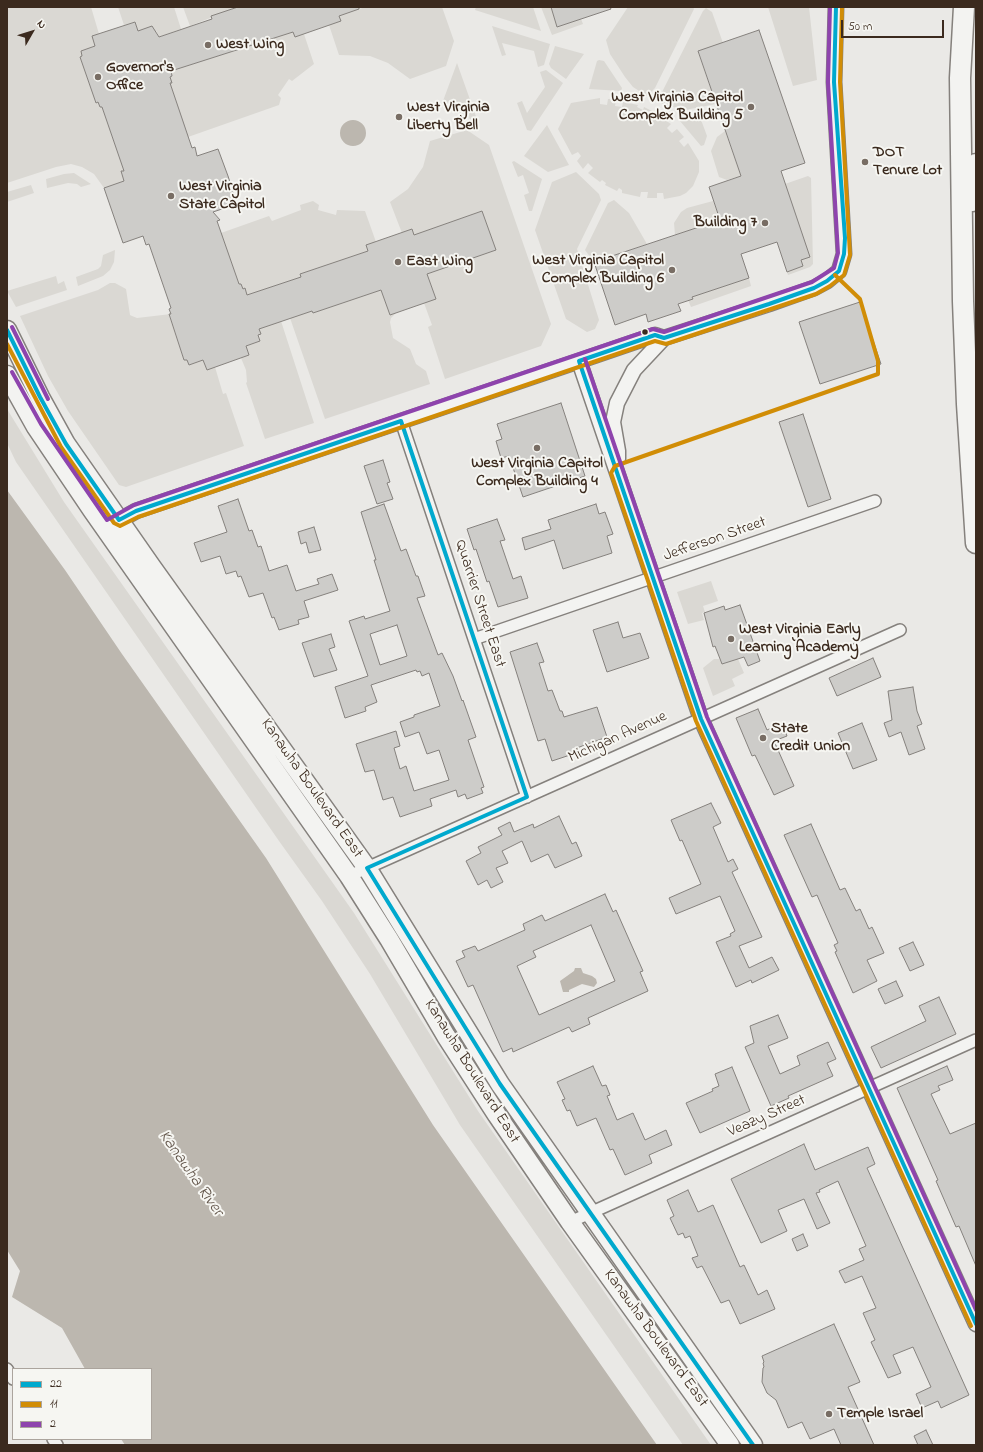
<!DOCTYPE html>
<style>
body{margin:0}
#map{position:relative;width:983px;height:1452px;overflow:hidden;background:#eae9e6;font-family:"Indie Flower",sans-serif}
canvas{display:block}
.frame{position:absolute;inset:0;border:8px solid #3b2a1e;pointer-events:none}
.legend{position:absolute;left:12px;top:1368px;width:140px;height:72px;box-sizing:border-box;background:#f6f6f2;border:1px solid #aba49d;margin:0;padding:5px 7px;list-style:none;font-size:12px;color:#3b2a1e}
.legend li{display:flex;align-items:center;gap:8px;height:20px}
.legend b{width:20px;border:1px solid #aba49d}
.north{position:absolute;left:12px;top:12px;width:40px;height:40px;-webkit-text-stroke:3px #f6f6f2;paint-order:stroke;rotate:51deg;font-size:11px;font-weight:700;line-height:16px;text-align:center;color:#3b2a1e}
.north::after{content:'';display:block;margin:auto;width:14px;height:18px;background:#3b2a1e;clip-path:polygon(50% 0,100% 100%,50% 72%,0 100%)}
.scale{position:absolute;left:841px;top:20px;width:103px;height:18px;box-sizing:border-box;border:2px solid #3b2a1e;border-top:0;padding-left:5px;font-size:12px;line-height:14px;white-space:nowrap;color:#3b2a1e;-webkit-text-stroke:3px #f6f6f2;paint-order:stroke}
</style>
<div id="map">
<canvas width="983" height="1452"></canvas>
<div class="frame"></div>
<ul class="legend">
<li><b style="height:5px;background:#00a9ce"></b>22</li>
<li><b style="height:5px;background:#d18d06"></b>11</li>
<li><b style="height:5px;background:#8e44ad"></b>2</li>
</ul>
<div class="north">N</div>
<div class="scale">50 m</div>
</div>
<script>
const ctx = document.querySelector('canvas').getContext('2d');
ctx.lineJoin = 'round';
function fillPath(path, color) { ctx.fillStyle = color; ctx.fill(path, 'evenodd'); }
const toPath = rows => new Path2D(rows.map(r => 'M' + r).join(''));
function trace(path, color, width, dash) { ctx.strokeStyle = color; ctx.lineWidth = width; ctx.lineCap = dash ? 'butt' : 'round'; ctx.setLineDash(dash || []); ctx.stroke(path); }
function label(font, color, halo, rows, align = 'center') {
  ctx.font = font + ' "Indie Flower",sans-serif'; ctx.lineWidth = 4; ctx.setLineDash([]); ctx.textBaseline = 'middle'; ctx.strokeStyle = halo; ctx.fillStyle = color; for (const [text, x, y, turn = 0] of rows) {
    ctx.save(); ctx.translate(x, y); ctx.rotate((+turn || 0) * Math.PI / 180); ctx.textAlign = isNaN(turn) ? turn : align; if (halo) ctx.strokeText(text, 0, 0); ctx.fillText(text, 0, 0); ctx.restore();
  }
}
const green = toPath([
 [7,7,91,7,99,34,95,46,81,51,82,56,80,57,96,103,98,102,100,107,102,107,124,171,121,172,124,181,104,188,94,174,82,167,71,164,56,167,7,183],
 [118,7,174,7,181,29,159,37,156,31,138,31,135,22,124,25],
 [183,7,238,7,190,26],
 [365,7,442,7,454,41,446,66,410,79,388,63,370,56,339,55,329,25,340,21,339,16],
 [476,7,533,7,541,31,475,10],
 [541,7,551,7,557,27,581,19,583,24,552,35],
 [628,7,693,7,694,9,655,88,647,96,633,87,625,77,610,54,606,40],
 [768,7,809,7,817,80,793,86],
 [706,8,712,12,723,43,698,52,716,104,685,110,662,104,659,98,703,11],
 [492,26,550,44,544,65,538,67,534,51,502,43,506,55,502,56],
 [293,32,295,37,304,34,314,64,292,81,289,79,278,95,281,98,279,105,188,137,170,83,171,83,170,77,172,76,171,71],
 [555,46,584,54,566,79,551,68,549,64],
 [599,60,604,61,622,88,621,91,589,89,597,61],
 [457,63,479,125,443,101],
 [546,70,563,83,531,131,527,130,517,103,522,101,527,113,545,87,540,72],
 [600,98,600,104,607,105,608,99,616,99,615,106,622,107,623,102,638,105,637,107,643,110,644,107,654,112,654,115,658,118,659,116,671,124,667,128,672,133,677,129,684,137,679,141,684,147,688,143,699,161,699,172,693,186,686,193,680,196,664,199,663,193,657,193,657,198,647,198,648,192,641,192,640,197,622,193,622,190,619,188,617,191,605,185,606,183,602,180,600,182,588,173,593,168,588,163,583,169,577,161,581,156,578,152,572,155,558,129,571,103],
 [682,117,700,117,707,136,704,145,701,146,680,121,679,119],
 [547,125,569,165,548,172,524,156],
 [467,130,489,145,551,324,541,346,445,379,428,327,432,325,424,303,436,299,427,274,496,250,482,211,414,235,412,229,402,233,390,202,408,189,423,167,430,141],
 [725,131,741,176,727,180,719,177,711,151,717,137],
 [514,161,542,179,532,211,529,211,524,195,529,193,523,175,518,177,512,162],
 [576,172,599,194,601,200,577,249,599,320,595,329,587,332,566,319,535,230,552,182],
 [74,173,91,184,81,187,77,184,68,183,47,188,46,179,64,174],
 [808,176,811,178,813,264,810,267,788,275,787,272,803,266,801,260,802,233,785,184],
 [31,185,34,193,7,202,7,192],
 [614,200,629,213,647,244,594,262,585,250,586,248,608,203],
 [313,201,319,205,318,210,336,215,337,210,365,211,376,242,368,251,300,274,301,277,247,295,245,288,243,289,241,284,239,284,221,233,269,216,272,221,301,210,300,205],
 [713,201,720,220,675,235,674,223,681,212,687,208],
 [115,250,114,262,110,270,103,276,78,286,76,277,98,269,101,266,103,255],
 [56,276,58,284,64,281,67,290,16,307,7,291],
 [749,278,751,286,691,307,688,300,693,299,692,297],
 [110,283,115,283,126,289,130,315,132,316,137,318,171,314,169,315,184,360,187,360,189,365,203,360,207,370,215,367,223,394,226,393,244,446,126,487,119,485,68,411,48,376,20,316,98,290],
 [381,290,390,315,397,312,391,318,390,322,393,338,410,349,416,364,426,371,430,384,325,419,290,318,312,311,313,313],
 [281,321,314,423,265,439,246,383,247,382,246,370,241,358,249,355,246,346,260,341,259,329],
 [7,409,64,502,354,913,478,1111,711,1445,683,1445,460,1125,370,974,322,901,279,841,16,462,7,443],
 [711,581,718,601,703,606,705,612,702,613,704,620,688,624,677,592],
 [714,659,719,659,723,664,738,659,744,673,732,679,735,686,713,696,703,668]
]);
const water = toPath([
 '340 133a13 13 0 1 1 26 0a13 13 0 1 1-26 0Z',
 [7,490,65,570,122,654,266,858,433,1125,657,1445,125,1445,121,1439,151,1439,151,1369,85,1369,62,1328,12,1297,20,1271,7,1250],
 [575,968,581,968,583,973,592,976,596,979,597,983,594,987,582,984,569,990,569,992,563,992,560,981,574,971]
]);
const building = toPath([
 [238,7,359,7,359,9,339,16,341,21,295,37,293,32,171,71,172,76,170,77,172,83,170,83,192,148,195,147,197,156,218,149,228,176,237,204,213,212,220,220,217,221,239,284,241,284,243,289,245,288,247,295,301,277,300,274,368,251,366,245,412,229,414,235,482,211,496,250,427,274,436,299,390,315,381,290,313,313,312,311,259,329,261,334,258,335,260,341,246,346,249,355,207,370,203,360,189,365,187,360,184,360,169,314,171,314,169,309,171,308,149,244,146,245,143,236,123,243,104,188,124,181,121,171,124,171,102,107,100,107,98,102,96,103,80,57,82,56,81,51,95,46,92,36,135,22,138,31,152,26,159,37,212,19,211,16,238,7],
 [551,7,610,7,611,9,557,27,551,7],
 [759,30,805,163,781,171,810,257,801,260,803,266,787,272,777,242,741,254,749,278,692,297,693,299,678,304,681,311,648,322,646,314,615,325,594,262,720,220,709,187,741,176,698,51,759,30],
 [860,302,881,364,820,384,799,322,860,302],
 [561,403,585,476,523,497,509,456,501,458,496,441,502,439,497,424,561,403],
 [803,414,831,499,808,507,779,422,803,414],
 [383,460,390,482,387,483,393,499,377,504,364,466,383,460],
 [238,499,249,531,252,530,258,547,261,546,269,571,287,565,296,591,319,584,317,579,332,574,338,590,304,601,309,617,298,620,299,624,279,630,274,617,272,618,263,593,249,597,241,576,238,577,236,571,226,574,220,556,201,562,194,543,227,532,218,506,238,499],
 [384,504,401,551,406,549,416,576,418,576,425,596,417,598,438,655,442,653,453,676,462,701,463,700,476,737,468,740,484,787,481,788,483,793,467,799,465,794,458,797,456,790,430,799,432,806,400,817,393,797,383,800,374,770,365,772,356,744,396,731,400,746,394,748,400,769,406,766,414,791,449,780,439,750,427,754,419,732,405,737,400,722,414,717,414,715,440,706,429,673,422,676,420,671,417,672,416,670,371,685,377,702,365,707,366,711,345,718,335,687,368,676,349,621,364,616,365,619,390,611,374,560,376,560,361,512,384,504],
 [397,625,407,656,380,665,370,634,397,625],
 [596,504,599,514,605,512,613,534,607,536,612,553,563,569,554,540,525,550,522,538,551,529,548,520,596,504],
 [497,519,505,540,500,541,513,579,521,576,528,598,498,607,489,581,487,582,476,549,474,550,467,529,497,519],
 [314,527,321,550,309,553,306,542,301,544,298,532,314,527],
 [740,605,760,661,748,666,744,657,722,664,715,646,713,647,704,613,724,606,725,610,740,605],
 [618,622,623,638,640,633,649,658,607,672,593,630,618,622],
 [331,634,335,647,329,649,337,670,314,677,302,643,331,634],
 [537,643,544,662,539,663,548,691,552,690,560,711,562,711,564,717,597,707,607,737,574,749,576,753,552,761,545,739,538,741,510,652,537,643],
 [873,658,881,677,837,696,829,678,873,658],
 [913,687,917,711,922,724,917,726,925,749,909,755,901,732,889,737,884,723,892,720,888,691,913,687],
 [758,709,767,730,782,723,787,736,774,741,794,786,774,795,755,755,752,756,736,718,758,709],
 [862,723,877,760,853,769,838,733,862,723],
 [711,803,721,823,713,827,728,862,733,859,738,869,732,872,762,937,739,946,749,968,772,957,779,970,752,983,751,980,736,987,716,942,731,936,730,934,735,931,720,896,676,914,669,898,701,884,682,840,680,841,671,820,711,803],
 [559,816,572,844,576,842,582,856,555,868,548,854,531,862,522,841,502,851,508,863,496,868,503,882,491,888,487,880,478,885,466,861,481,853,478,847,502,835,498,828,510,822,514,832,533,824,534,828,559,816],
 [811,824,840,890,845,888,856,911,860,909,869,929,872,927,884,953,867,960,877,981,853,993,835,952,837,951,834,945,838,943,817,895,812,897,784,835,811,824],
 [605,894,613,912,616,910,643,971,640,972,648,991,588,1018,590,1024,572,1032,569,1027,513,1052,512,1048,503,1052,473,985,468,987,456,961,465,957,462,951,475,946,478,951,525,930,523,924,542,915,545,921,605,894],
 [591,925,615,981,539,1015,517,966,536,957,533,951,591,925],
 [913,942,924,965,910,971,899,948,913,942],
 [896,981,903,996,885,1004,878,989,896,981],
 [939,997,956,1034,881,1068,871,1047,926,1021,919,1006,939,997],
 [778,1015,788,1038,768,1046,780,1074,800,1065,797,1056,828,1042,836,1059,827,1063,833,1076,788,1096,789,1098,771,1106,745,1047,754,1043,750,1026,778,1015],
 [593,1066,602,1086,606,1085,610,1095,607,1096,617,1120,633,1113,645,1140,666,1130,672,1145,649,1155,652,1163,625,1175,613,1149,610,1150,596,1118,577,1126,570,1110,567,1111,562,1100,565,1099,557,1082,593,1066],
 [947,1066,953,1080,938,1086,940,1090,931,1094,950,1134,976,1123,976,1266,959,1226,956,1227,936,1181,938,1180,897,1088,947,1066],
 [732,1067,750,1111,700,1133,686,1103,713,1091,712,1089,719,1086,715,1074,732,1067],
 [804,1144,815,1170,868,1147,875,1164,867,1168,969,1395,941,1408,938,1401,922,1408,916,1394,931,1387,913,1347,893,1355,901,1373,888,1378,871,1342,875,1340,863,1313,876,1308,862,1276,845,1283,839,1271,864,1260,859,1249,866,1246,838,1181,819,1190,820,1192,816,1193,830,1223,817,1229,804,1199,778,1210,787,1231,761,1243,731,1179,804,1144],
 [688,1190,698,1212,713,1205,740,1267,744,1265,758,1295,767,1290,775,1309,740,1324,729,1300,721,1303,702,1266,697,1268,692,1258,698,1256,690,1236,685,1238,683,1233,678,1235,670,1218,674,1216,667,1200,688,1190],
 [803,1234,808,1246,797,1251,792,1239,803,1234],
 [834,1324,860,1382,848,1387,874,1445,841,1445,834,1429,810,1439,802,1422,788,1428,776,1400,767,1393,762,1382,763,1368,764,1367,763,1363,764,1362,762,1356,834,1324],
 [926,1430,933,1445,918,1445,914,1436,926,1430]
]);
const minor = toPath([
 [401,421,527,797],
 [474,639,875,501],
 [349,876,900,630],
 [570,1222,976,1040],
 [7,1369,13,1379],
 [53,1439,57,1445]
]);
const tertiary = toPath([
 [579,361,701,719,976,1324],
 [618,459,618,451,613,422,617,403,634,370,664,338],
 [111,525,136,511,579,361,655,335,664,338,769,304,814,288,827,281,839,271,844,254,834,82,836,7]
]);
const primary = toPath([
 [7,330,40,397,66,444,151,566,367,868,500,1084,753,1445],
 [7,375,36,427,92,510,349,876,389,939,446,1036,497,1115,570,1222,730,1445]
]);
const motorway = toPath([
 [964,7,960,78,963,301,967,404,976,543],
 [973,201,976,164]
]);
const bus1 = toPath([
 [836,7,834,82,845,238,844,254,839,271,827,281,814,288,769,304,664,338,655,335,579,361,701,719,976,1324],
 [7,330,40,397,66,444,119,520,136,511,401,421,527,797,367,868,500,1084,753,1445]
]);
const bus2 = toPath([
 [835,275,860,299,878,361,878,374,615,466,611,473,696,721,971,1326],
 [7,344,61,447,114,523,120,526,138,517,655,341,666,344,816,294,830,286,844,275,850,255,840,82,842,7]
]);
const bus3 = toPath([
 [12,327,48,399],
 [585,359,707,717,976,1310],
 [12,372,41,424,107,520,134,505,653,329,664,332,812,282,834,268,838,253,828,82,830,7]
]);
const markers = [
 [208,45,4,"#786d64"],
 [98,77,4,"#786d64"],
 [751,107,4,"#786d64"],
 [399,117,4,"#786d64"],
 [865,162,4,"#786d64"],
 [171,196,4,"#786d64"],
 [765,223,4,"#786d64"],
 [398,262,4,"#786d64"],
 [672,270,4,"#786d64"],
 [645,332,3.5,"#3b2a1e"],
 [537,448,4,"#786d64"],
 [731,639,4,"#786d64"],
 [763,738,4,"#786d64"],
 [829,1414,4,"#786d64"]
];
const poiNames = [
 ["West Wing",216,45],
 ["Governor's",106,68],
 ["Office",106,86],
 ["West Virginia Capitol",743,98,"right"],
 ["Complex Building 5",743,116,"right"],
 ["West Virginia",407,108],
 ["Liberty Bell",407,126],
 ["DOT",873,153],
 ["Tenure Lot",873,171],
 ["West Virginia",179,187],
 ["State Capitol",179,205],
 ["Building 7",757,223,"right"],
 ["West Virginia Capitol",664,261,"right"],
 ["Complex Building 6",664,279,"right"],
 ["East Wing",406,262],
 ["West Virginia Capitol",537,464,"center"],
 ["Complex Building 4",537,482,"center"],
 ["West Virginia Early",739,630],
 ["Learning Academy",739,648],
 ["State",771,729],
 ["Credit Union",771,747],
 ["Temple Israel",837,1414]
];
const streetNames = [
 ["Jefferson Street",715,540,-19],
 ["Quarrier Street East",479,604,72],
 ["Michigan Avenue",618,738,-24],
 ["Kanawha Boulevard East",311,789,55],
 ["Kanawha Boulevard East",471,1072,58],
 ["Veazy Street",767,1117,-24],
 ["Kanawha Boulevard East",655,1339,54]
];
const waterNames = [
 ["Kanawha River",190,1174,55]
];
fillPath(green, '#dad8d3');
fillPath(water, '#bcb7af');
fillPath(building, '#cdccc9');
trace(building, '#85817d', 1);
trace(minor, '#85817d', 14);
trace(tertiary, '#85817d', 17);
trace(primary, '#85817d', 21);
trace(motorway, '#85817d', 23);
trace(minor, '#f3f3f1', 11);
trace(tertiary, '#f3f3f1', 14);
trace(primary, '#f3f3f1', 18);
trace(motorway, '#f3f3f1', 20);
trace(bus1, '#00a9ce', 4);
trace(bus2, '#d18d06', 4);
trace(bus3, '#8e44ad', 4);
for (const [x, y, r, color] of markers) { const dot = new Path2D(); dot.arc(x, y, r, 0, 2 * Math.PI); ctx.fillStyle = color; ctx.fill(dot); trace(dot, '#f6f6f2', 1.5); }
label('bold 16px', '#3b2a1e', '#f6f6f2', poiNames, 'left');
label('16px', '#3b2a1e', '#f6f6f2', streetNames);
label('italic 17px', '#615449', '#f6f6f2', waterNames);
</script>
